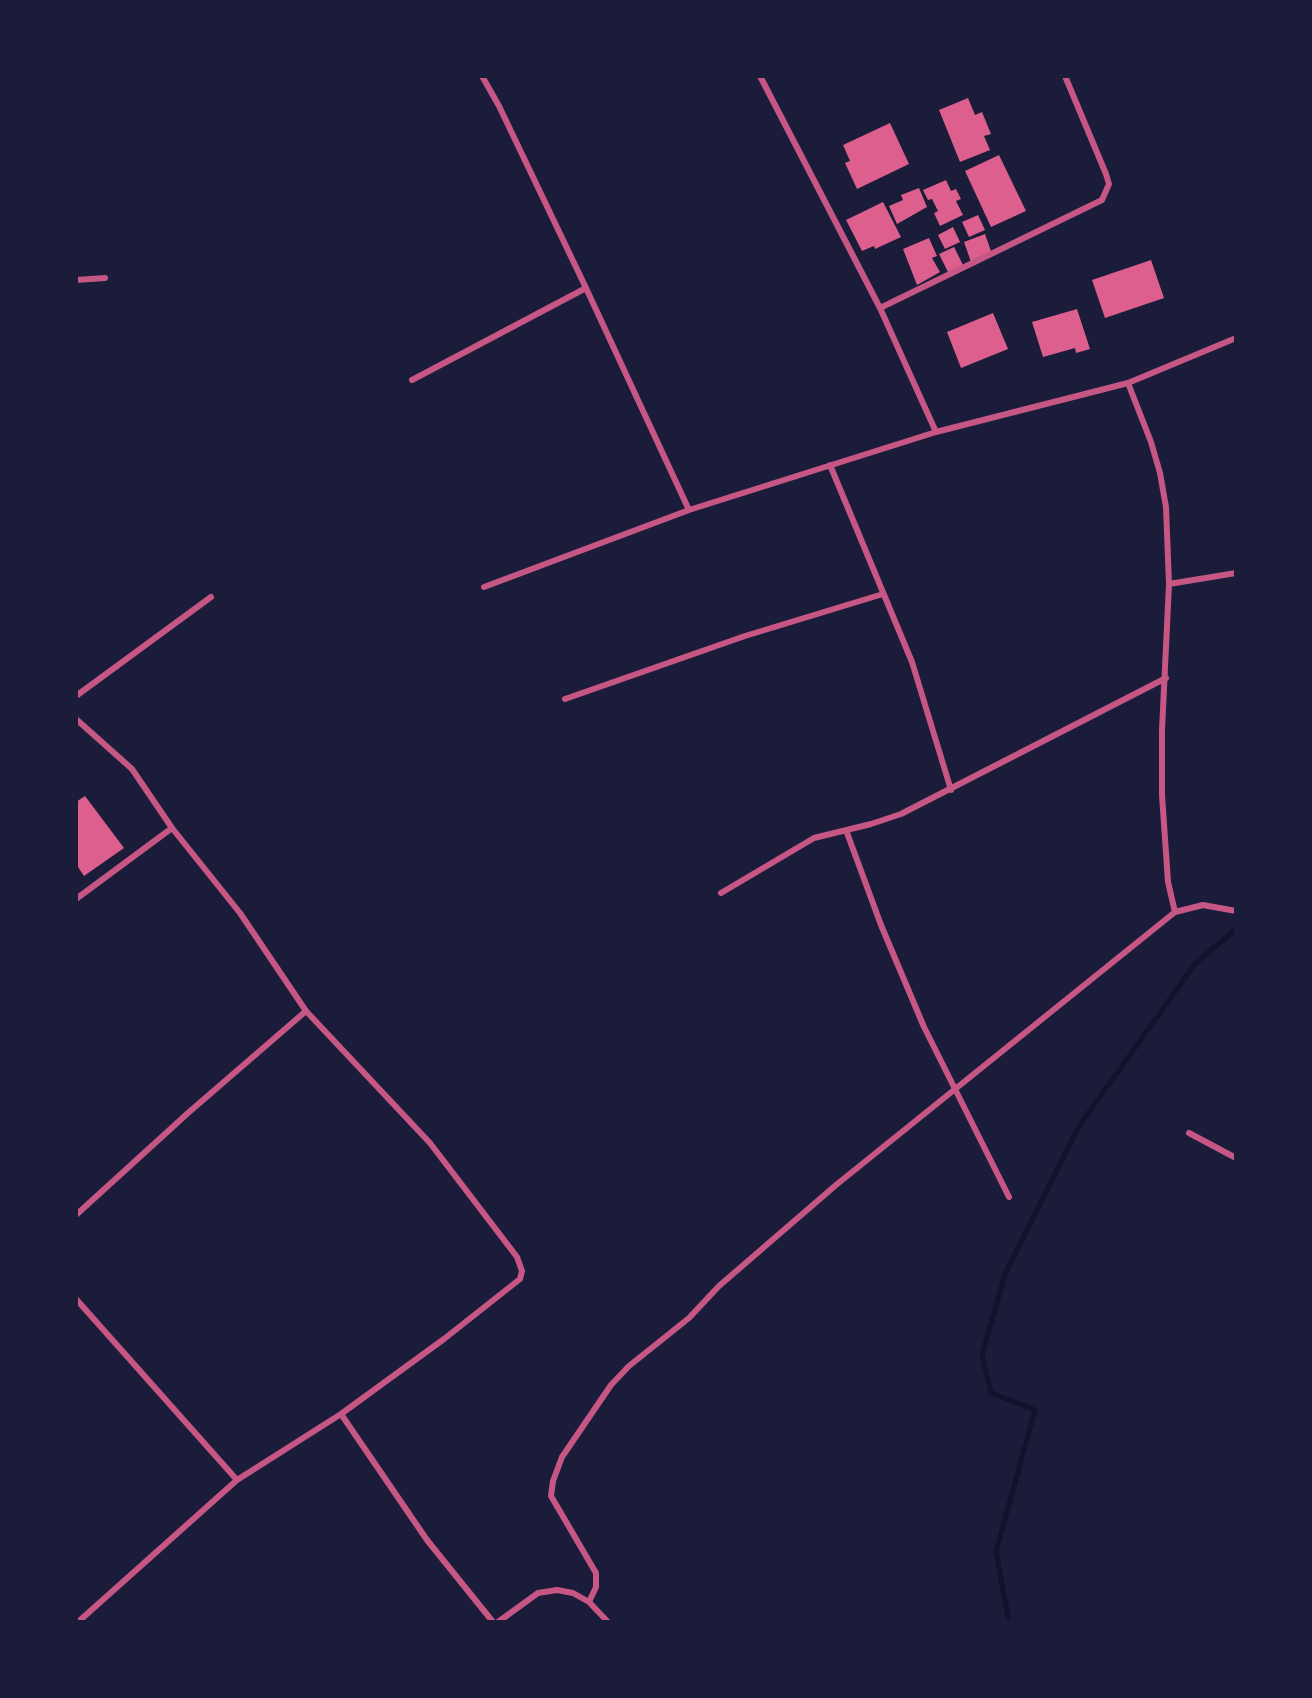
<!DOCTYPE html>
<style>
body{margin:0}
#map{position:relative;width:1312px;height:1698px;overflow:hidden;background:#1b1b3a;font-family:Lora,serif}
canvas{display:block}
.frame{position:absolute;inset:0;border:78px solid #1b1b3a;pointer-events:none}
</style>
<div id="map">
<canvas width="1312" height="1698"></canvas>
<div class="frame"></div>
</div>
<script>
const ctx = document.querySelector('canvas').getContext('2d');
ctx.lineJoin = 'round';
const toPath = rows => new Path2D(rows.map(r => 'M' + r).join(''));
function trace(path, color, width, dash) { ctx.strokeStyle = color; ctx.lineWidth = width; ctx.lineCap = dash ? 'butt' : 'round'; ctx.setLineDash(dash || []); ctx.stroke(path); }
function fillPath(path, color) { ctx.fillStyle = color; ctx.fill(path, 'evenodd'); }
const stream = toPath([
 [1009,1622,996,1552,1035,1410,991,1393,982,1355,1005,1274,1079,1126,1195,964,1236,929]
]);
const building = toPath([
 [968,98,975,115,982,112,991,134,984,136,990,150,960,162,939,110],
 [890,123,909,164,857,189,845,163,850,161,843,145],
 [999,155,1026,211,991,227,965,171],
 [946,180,951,191,956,189,961,199,956,201,963,215,940,226,934,213,938,211,932,199,928,200,923,190],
 [919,188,927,207,897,224,889,206,903,200,901,195],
 [883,202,901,237,875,249,874,246,862,251,846,220],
 [978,215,985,230,969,237,962,222],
 [953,227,960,242,945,249,938,235],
 [985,234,992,254,971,262,964,242],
 [929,238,937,256,932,258,940,272,917,285,903,249],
 [954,247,964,267,949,274,939,254],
 [1151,260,1164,298,1105,318,1092,280],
 [1077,309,1090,349,1076,353,1075,348,1043,357,1032,322],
 [993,313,1008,349,961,368,947,332],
 [85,796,124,848,84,876,76,864,76,802]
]);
const minor = toPath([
 [482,76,499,106,586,288,689,510],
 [760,76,880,308,936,432],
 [76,280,105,278],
 [880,308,1102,200,1109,184,1106,174,1065,76],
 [412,380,586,288],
 [830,465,912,662,951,790],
 [1169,584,1236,573],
 [484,587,689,510,936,432,1128,383,1236,338],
 [76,696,211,597],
 [565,699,745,636,883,594],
 [76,719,132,769,172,828,240,913,306,1011,430,1143,517,1257,522,1271,520,1279,444,1339,341,1414,237,1480,78,1622],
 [846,830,881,925,924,1027,1009,1197],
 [721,893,814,838,871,824,901,814,1166,678],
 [76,899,172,828],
 [1175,912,1203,905,1236,911],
 [1189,1133,1236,1158],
 [76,1215,188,1113,306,1011],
 [76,1299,237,1480],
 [341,1414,427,1540,493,1622],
 [589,1602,596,1587,596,1573,551,1496,553,1481,562,1457,611,1385,629,1366,689,1318,719,1286,836,1185,1175,912,1168,882,1162,795,1162,730,1169,584,1166,507,1160,473,1151,442,1128,383],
 [498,1622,538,1593,557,1590,573,1593,589,1602,608,1622]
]);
trace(stream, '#12122b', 5);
fillPath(building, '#dd5f8e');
trace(minor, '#c65784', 6);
</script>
